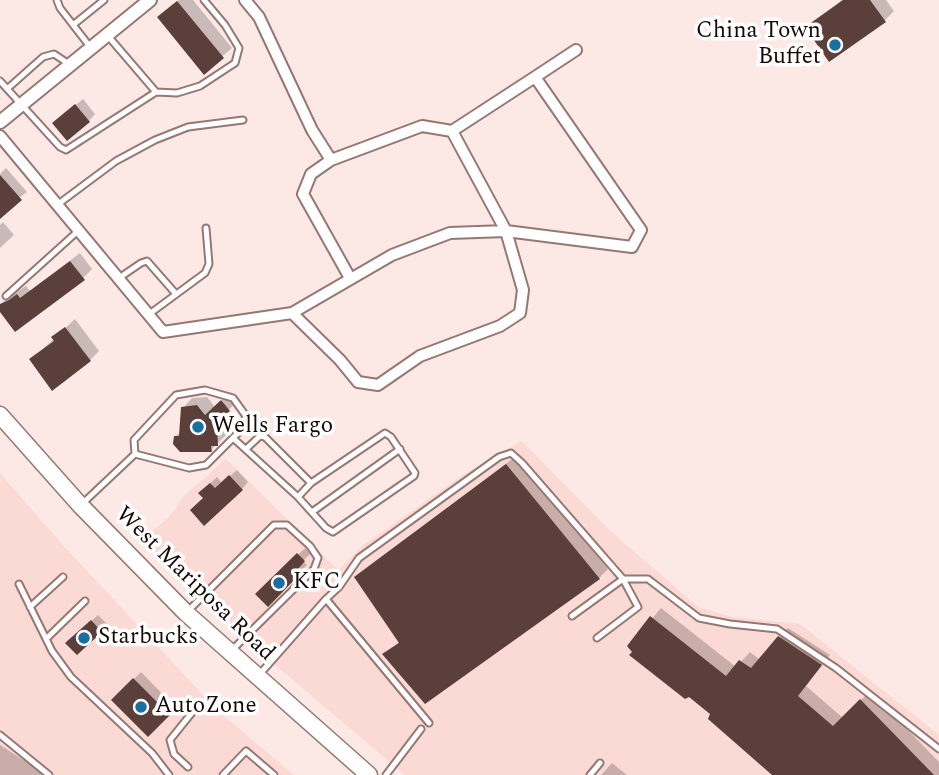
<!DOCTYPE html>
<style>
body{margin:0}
canvas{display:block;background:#fce8e5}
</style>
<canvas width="939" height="775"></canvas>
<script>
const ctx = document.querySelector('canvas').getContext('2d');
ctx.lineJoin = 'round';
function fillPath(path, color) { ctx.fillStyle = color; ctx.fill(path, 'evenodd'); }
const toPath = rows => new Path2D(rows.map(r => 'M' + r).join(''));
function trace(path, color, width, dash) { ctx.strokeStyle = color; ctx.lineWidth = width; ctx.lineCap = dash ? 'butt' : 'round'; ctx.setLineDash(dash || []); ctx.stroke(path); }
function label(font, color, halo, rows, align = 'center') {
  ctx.font = font + ' Spectral,serif'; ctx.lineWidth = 7; ctx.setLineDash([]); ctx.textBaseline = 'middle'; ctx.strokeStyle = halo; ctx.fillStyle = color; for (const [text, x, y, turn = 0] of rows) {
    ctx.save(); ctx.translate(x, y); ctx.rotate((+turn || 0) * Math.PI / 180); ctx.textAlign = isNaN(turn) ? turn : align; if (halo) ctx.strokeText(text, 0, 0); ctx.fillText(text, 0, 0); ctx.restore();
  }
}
const built = toPath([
 [522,441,607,528,698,607,733,617,800,624,939,735,939,775,405,775,267,658,142,540,169,517,184,496,226,459,338,570,362,546,463,475],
 [0,473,60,542,216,709,294,775,0,775]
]);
const shadow = toPath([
 [179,0,193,0,232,48,204,72,168,8],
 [842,0,886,0,894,11,885,20,807,28],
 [83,99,95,114,89,121,61,117],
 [6,168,27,192,0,212,0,174],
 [3,222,14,235,0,248,0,225],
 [80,253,92,269,83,278,0,309,0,305,7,298,26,286,30,291],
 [75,319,99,351,90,360,31,360],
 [231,392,238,401,225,413,226,435,211,450,175,437,181,431,183,408,192,398,207,397,215,407],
 [516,456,608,569,599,578,385,654,400,641,356,577],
 [237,470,248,482,242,489,205,498,200,493,217,477,222,483],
 [305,548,311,553,303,561,307,565,268,604,258,594],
 [661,608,736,667,750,652,760,660,788,628,830,655,806,686,843,718,870,691,939,762,939,775,775,775,712,714,629,646],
 [98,615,107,624,77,653,68,643],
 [141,672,175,707,148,735,113,700],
 [0,745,47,775,0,775],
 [612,763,627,775,601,775]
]);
const building = toPath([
 [843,0,870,0,886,22,829,62,805,27],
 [177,1,224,58,204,75,157,17],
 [75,104,90,122,67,141,52,123],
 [0,175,22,200,0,219],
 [70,261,85,280,15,332,0,312,0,304,9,300,17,294,20,298],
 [65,327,91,361,52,391,29,359,54,341,51,337],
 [221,400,230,411,217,423,218,446,211,446,212,452,180,452,173,444,174,436,179,436,181,407,197,405,205,415],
 [506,464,600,579,425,704,382,654,399,643,354,577],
 [229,475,243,490,204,526,190,510,203,498,198,493,210,483,215,488],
 [297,553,305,561,298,569,302,572,268,607,255,594],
 [650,616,726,676,739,660,751,668,778,636,822,665,798,696,833,726,860,699,934,775,772,775,708,719,710,714,689,697,685,699,629,655,632,652,627,646],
 [91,620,102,632,77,655,65,643],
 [133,678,170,715,148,737,111,700]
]);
const service = toPath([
 [57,0,60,8,91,48],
 [73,25,104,0],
 [108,36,156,92],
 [0,81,60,147,66,150,156,92,177,93,200,86,235,63,239,48,225,25,204,0],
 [7,89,43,57,54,54,69,64],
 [57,205,116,161,155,140,188,127,243,120],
 [119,278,141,263,147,261,176,294],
 [6,296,78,231],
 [148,315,205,273,209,264,206,228],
 [233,438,298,497,326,528,333,532,414,476,415,473,391,437,385,433,311,483,298,497],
 [246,449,260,436,265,437,311,483],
 [83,503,135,454,189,468,206,465,239,432,246,416,233,398,205,390,176,395,134,440,135,454],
 [312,512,400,449],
 [19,584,52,651,71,677,152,753,169,775],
 [326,599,339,587,359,558,499,457,511,453,522,463,623,579,572,616],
 [30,607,63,577],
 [187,612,274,525,287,525,310,546,318,558,314,569,231,651],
 [597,638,638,607,623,579,648,579,699,618,730,624,777,629,836,668,939,749],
 [46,639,85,601],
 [259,675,326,599,429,723],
 [0,735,49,775],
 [188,767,174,754,170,740,195,709],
 [223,775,246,751,274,775],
 [386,775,421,729],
 [590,775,600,763]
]);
const minor = toPath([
 [245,0,259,17,312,130,331,160],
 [535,77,576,50],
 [0,136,163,332,292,313,392,255,450,233,506,231,452,131],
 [350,278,303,194,311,174,331,160,422,126,452,131],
 [292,313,340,360,358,382,378,385,420,356,500,326,520,313,523,290,506,231,632,247,641,230,535,77,452,131]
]);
const tertiary = toPath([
 [0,122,150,0]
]);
const primary = toPath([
 [0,415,80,505,186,613,369,775]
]);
const markers = [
 [835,45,7,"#196f9f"],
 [198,427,7,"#196f9f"],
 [279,583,7,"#196f9f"],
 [84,638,7,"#196f9f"],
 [141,707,7,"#196f9f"]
];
const poiNames = [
 ["China Town",821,32,"right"],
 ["Buffet",821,58,"right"],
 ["Wells Fargo",212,427],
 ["KFC",293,583],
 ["Starbucks",98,638],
 ["AutoZone",155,707]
];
const streetNames = [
 ["West Mariposa Road",194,585,44]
];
fillPath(built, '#fbd9d4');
fillPath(shadow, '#0003');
fillPath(building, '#5a3f3b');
trace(service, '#957873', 9);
trace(minor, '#957873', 14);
trace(tertiary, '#957873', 16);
trace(primary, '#957873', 19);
trace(service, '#fff', 5);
trace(minor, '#fff', 10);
trace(tertiary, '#fff', 12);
trace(primary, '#fff', 16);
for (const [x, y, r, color] of markers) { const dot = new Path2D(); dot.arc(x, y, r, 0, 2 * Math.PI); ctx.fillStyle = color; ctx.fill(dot); trace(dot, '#fff', 2.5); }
label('23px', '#140908', '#fff', poiNames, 'left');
label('23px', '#140908', '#fff', streetNames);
</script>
